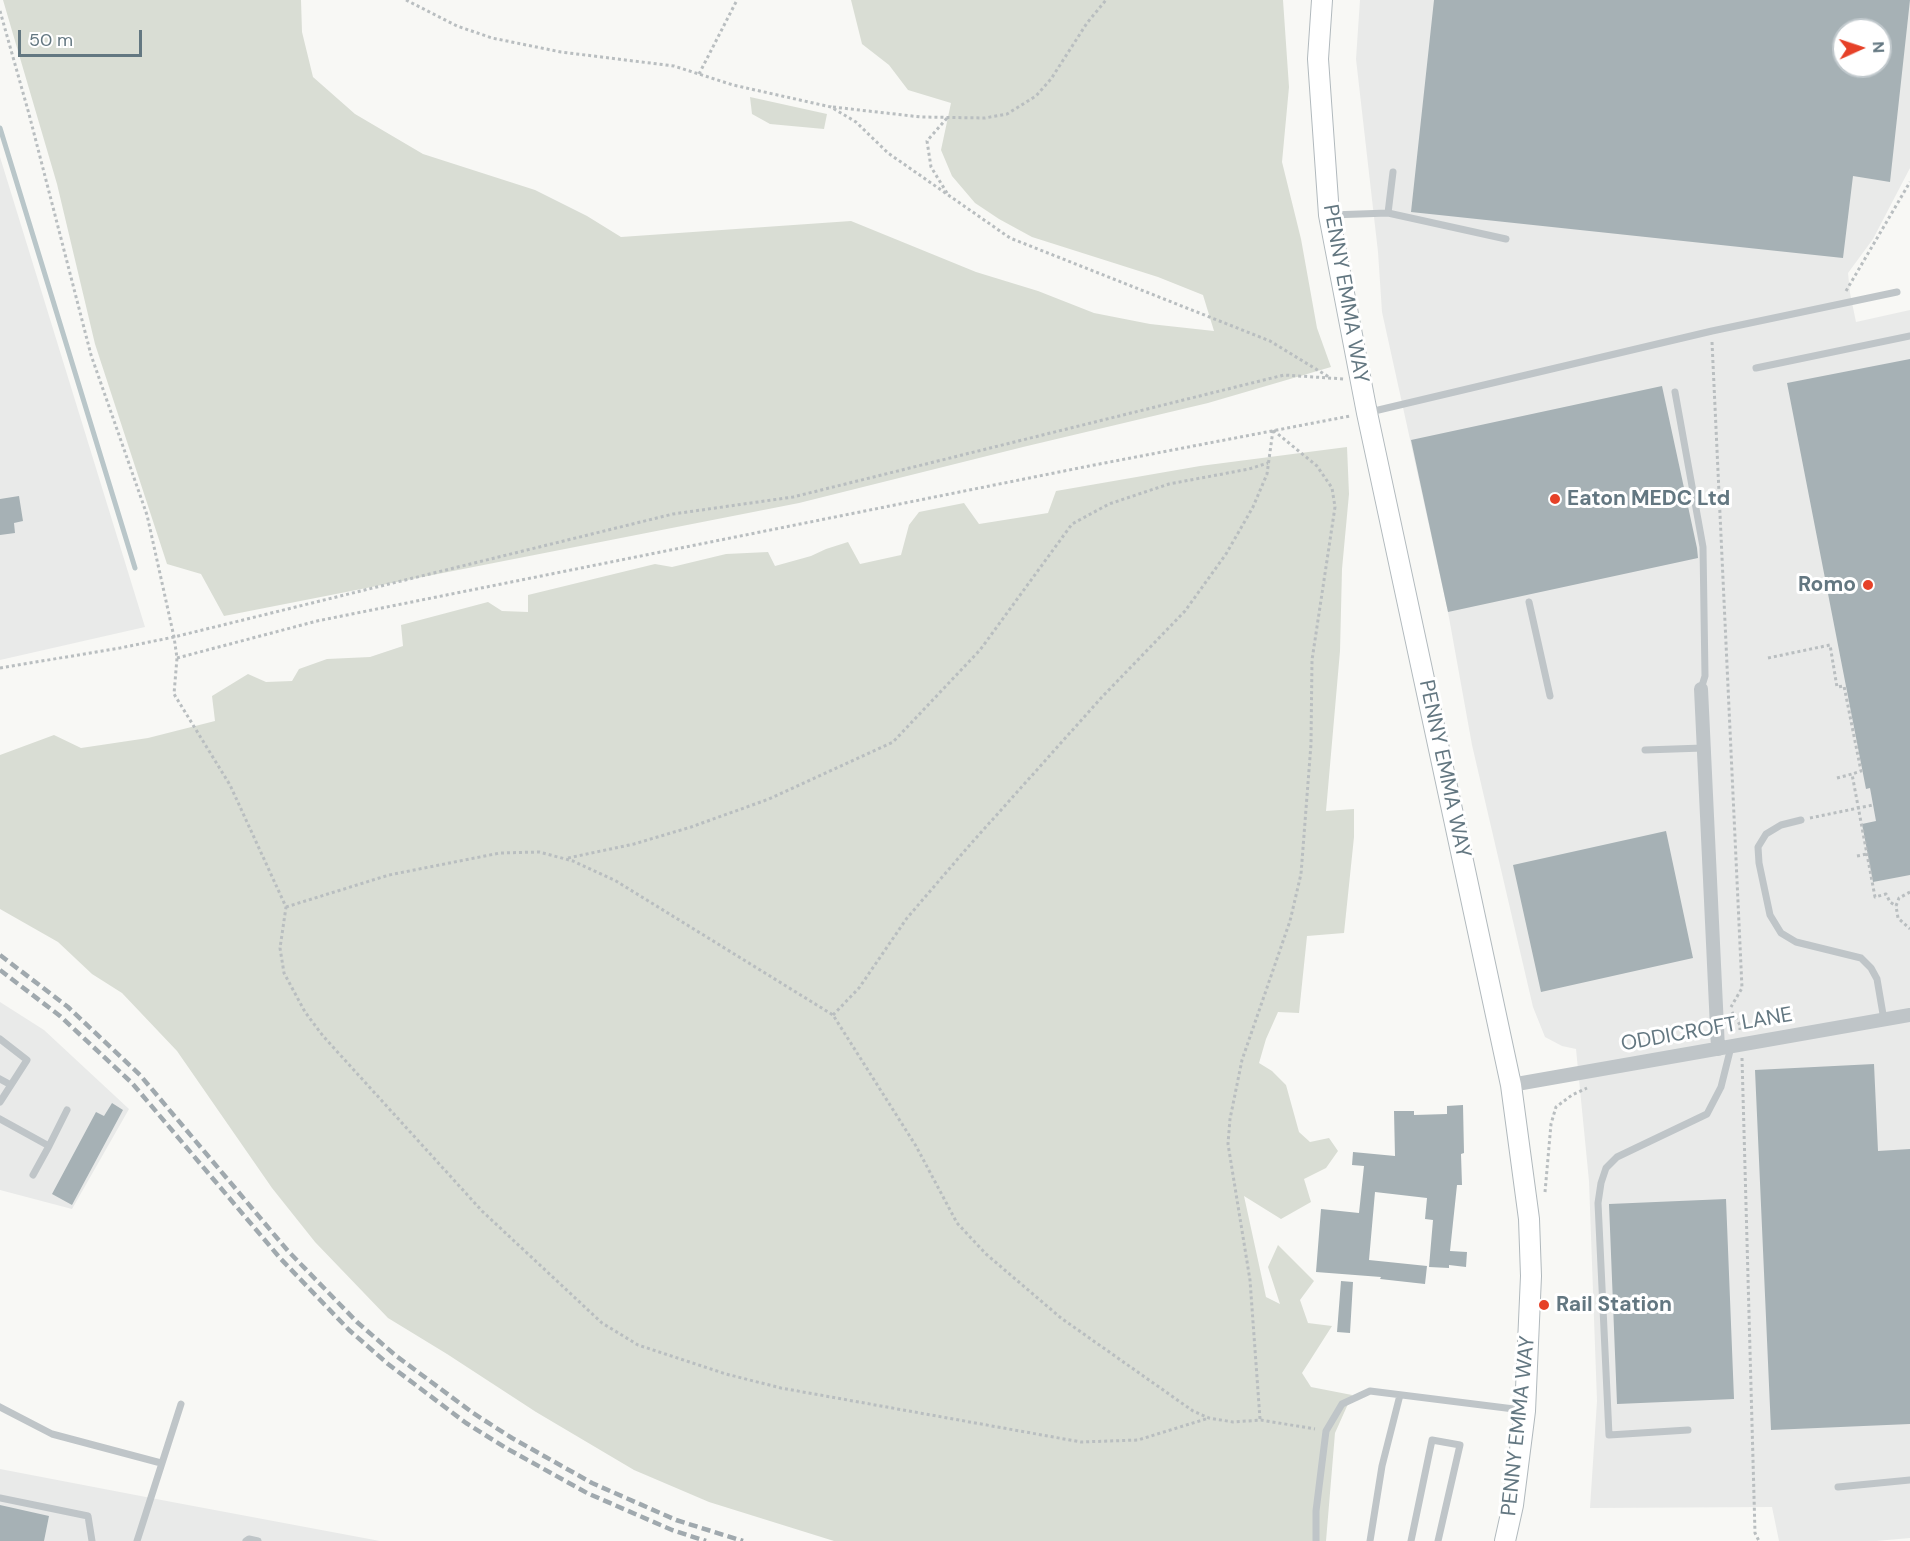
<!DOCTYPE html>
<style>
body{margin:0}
#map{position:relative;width:1910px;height:1541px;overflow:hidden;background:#f8f8f5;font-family:"DM Sans",sans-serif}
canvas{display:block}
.north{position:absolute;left:1832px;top:18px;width:60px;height:60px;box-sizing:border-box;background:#fff;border:2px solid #c1c9cd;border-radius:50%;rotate:87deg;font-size:16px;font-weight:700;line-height:24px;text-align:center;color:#637781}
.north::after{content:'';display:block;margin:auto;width:21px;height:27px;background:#e64128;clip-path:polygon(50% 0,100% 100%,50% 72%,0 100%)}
.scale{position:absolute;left:18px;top:30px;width:124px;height:27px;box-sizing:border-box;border:3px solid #637781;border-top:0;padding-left:8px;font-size:18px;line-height:21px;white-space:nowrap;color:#637781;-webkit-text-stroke:4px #fff;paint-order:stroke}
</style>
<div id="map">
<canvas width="1910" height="1541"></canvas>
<div class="north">N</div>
<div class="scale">50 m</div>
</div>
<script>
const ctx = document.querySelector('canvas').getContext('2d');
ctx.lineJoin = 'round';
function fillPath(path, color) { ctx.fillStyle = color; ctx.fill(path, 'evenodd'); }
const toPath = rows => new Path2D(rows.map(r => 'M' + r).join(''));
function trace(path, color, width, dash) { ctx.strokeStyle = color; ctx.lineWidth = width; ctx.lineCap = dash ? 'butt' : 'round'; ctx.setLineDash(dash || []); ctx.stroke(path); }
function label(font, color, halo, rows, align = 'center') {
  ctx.font = font + ' "DM Sans",sans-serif'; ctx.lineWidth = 6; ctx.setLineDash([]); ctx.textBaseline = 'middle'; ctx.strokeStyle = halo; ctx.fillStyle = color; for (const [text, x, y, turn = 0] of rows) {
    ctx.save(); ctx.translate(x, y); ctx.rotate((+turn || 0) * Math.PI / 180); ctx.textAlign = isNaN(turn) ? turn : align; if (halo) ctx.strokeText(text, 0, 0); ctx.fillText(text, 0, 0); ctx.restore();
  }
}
const built = toPath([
 [1360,0,1910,0,1910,168,1873,239,1848,273,1850,293,1856,322,1910,310,1910,1538,1876,1541,1779,1541,1772,1507,1590,1508,1597,1401,1589,1181,1576,1049,1562,1046,1545,1037,1533,1007,1472,745,1448,612,1382,312,1378,252,1356,59],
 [1844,30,1880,30,1880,66,1844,66],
 [0,157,145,627,0,660],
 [0,1002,44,1030,129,1109,72,1209,0,1190],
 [0,1469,172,1502,380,1541,0,1541]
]);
const green = toPath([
 [3,0,301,0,302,32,313,77,355,114,423,154,535,190,587,216,621,237,851,221,976,272,1038,291,1094,313,1150,324,1214,331,1203,295,1158,277,1032,237,999,219,975,203,952,176,941,150,951,103,908,90,889,65,862,44,851,0,1283,0,1289,87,1282,162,1301,239,1317,328,1331,367,1208,403,1023,447,799,503,224,616,201,574,167,564,95,344,57,184],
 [750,97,827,114,824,129,770,124,752,114],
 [1347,447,1349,494,1342,569,1340,651,1326,811,1354,809,1354,837,1344,933,1307,936,1299,1013,1278,1012,1266,1039,1259,1063,1272,1071,1286,1085,1299,1132,1310,1142,1329,1138,1338,1151,1326,1168,1304,1179,1311,1202,1281,1219,1244,1196,1266,1297,1280,1304,1268,1267,1278,1245,1314,1281,1300,1300,1308,1323,1332,1326,1302,1373,1311,1387,1352,1395,1335,1433,1326,1541,834,1541,709,1502,634,1470,536,1412,447,1354,388,1318,315,1242,272,1188,177,1051,122,993,92,974,58,942,0,909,0,755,54,735,81,748,148,738,215,721,212,696,248,674,266,682,292,681,299,669,327,659,370,657,403,646,401,625,488,602,502,611,528,612,528,595,655,564,672,567,726,554,768,552,775,566,811,556,826,549,848,542,860,564,901,555,909,525,919,512,964,503,979,524,1048,513,1056,491,1200,466]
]);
const stream = toPath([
 [0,128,135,568]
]);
const building = toPath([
 [1434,0,1910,0,1890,182,1853,176,1843,258,1411,212],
 [1844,30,1880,30,1880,66,1844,66],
 [1910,359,1910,875,1873,882,1862,824,1876,821,1870,788,1866,789,1787,383],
 [1662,386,1697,548,1698,558,1448,612,1411,440],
 [19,496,23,521,14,523,15,533,0,535,0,499],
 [1666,831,1693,958,1541,992,1513,865],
 [1874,1064,1878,1151,1910,1149,1910,1424,1771,1430,1755,1070],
 [112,1103,123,1110,72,1205,52,1194,96,1112,104,1116],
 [1463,1105,1464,1153,1461,1154,1462,1185,1457,1185,1450,1251,1467,1252,1466,1267,1449,1265,1449,1268,1429,1267,1433,1220,1425,1219,1427,1198,1375,1192,1369,1260,1427,1266,1425,1284,1380,1279,1381,1277,1316,1272,1321,1209,1359,1213,1364,1166,1352,1165,1353,1152,1395,1156,1394,1111,1414,1111,1414,1115,1447,1114,1447,1106],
 [1726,1199,1734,1399,1617,1404,1609,1204],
 [1341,1281,1353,1282,1350,1333,1337,1332],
 [0,1505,49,1516,44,1541,0,1541]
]);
const path = toPath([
 [406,0,457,26,492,38,561,52,674,66,733,85,831,107,856,122,888,153,1010,238,1270,341,1329,377],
 [0,11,29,114,91,355,147,515,174,637,177,658,174,694,230,785,286,907,280,948,284,973,305,1012,323,1036,482,1211,602,1323,638,1345,726,1374,781,1388,1081,1442,1138,1440,1209,1418],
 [699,74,737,0],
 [833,107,921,117,985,118,1007,114,1036,96,1051,79,1087,23,1106,0],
 [947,193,931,167,927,141,948,117],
 [1846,291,1910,182],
 [1712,342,1742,988,1731,1007],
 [177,658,317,621,1089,466,1350,416],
 [1768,658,1830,645,1837,687,1844,686,1861,771,1852,774],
 [0,668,120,648,174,637,673,514,793,497,1284,375,1344,379],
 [1837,778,1852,774,1875,897,1886,894,1890,902,1896,906],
 [1810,818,1873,805],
 [1857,856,1867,854],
 [568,858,634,844,691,827,769,799,893,742,980,650,1072,524,1109,504,1169,484,1249,469,1268,463],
 [1910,892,1899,898,1896,906,1898,918,1910,929],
 [286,907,389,875,500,853,539,852,573,861,616,881,833,1015,916,1146,957,1223,986,1254,1061,1318,1193,1411,1209,1418,1233,1422,1261,1420,1315,1429],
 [1732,1012,1740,1025,1740,1030],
 [833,1015,859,988,907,918,968,847,1102,697,1185,611,1226,554,1253,507,1267,474,1273,430],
 [1742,1058,1755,1533,1759,1541],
 [1545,1192,1551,1124,1556,1107,1572,1095,1587,1088],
 [1260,1419,1250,1280,1228,1144,1230,1119,1242,1060,1290,921,1301,874,1311,744,1312,660,1335,507,1332,488,1317,466,1273,430]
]);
const service = toPath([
 [1388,213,1393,172],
 [1331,215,1388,213,1506,239],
 [1756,368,1910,336],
 [1675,392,1703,547,1705,676,1701,689],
 [1370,412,1712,331,1897,292],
 [1529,602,1550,696],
 [1645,750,1703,748],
 [1801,820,1781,825,1766,834,1758,847,1759,863,1770,915,1781,933,1796,942,1861,958,1871,968,1877,979,1884,1020],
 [0,1039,27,1060,0,1102],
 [0,1079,11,1085],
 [0,1119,49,1146,33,1175],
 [49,1146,67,1110],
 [0,1407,52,1434,161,1463],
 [1688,1430,1609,1435,1598,1203,1601,1183,1606,1168,1617,1157,1707,1114,1721,1087,1731,1047],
 [1838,1487,1910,1480],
 [0,1498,88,1516,92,1541],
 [137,1541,181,1404],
 [246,1541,249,1539,258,1541],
 [1316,1541,1316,1511,1326,1431,1342,1404,1370,1391,1522,1410],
 [1370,1541,1382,1466,1400,1395],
 [1411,1541,1432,1440,1460,1445,1438,1541]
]);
const minor = toPath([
 [1701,689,1718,1049],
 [1511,1085,1910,1015]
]);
const secondary = toPath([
 [1322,0,1318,59,1329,215,1367,413,1511,1085,1529,1219,1531,1276,1525,1411,1513,1505,1505,1541]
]);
const rail = toPath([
 [0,955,68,1007,140,1075,288,1251,357,1322,395,1355,473,1413,512,1438,592,1483,676,1520,743,1541],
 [0,970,60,1016,132,1083,280,1258,349,1330,388,1364,466,1423,506,1448,587,1493,672,1530,706,1541]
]);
const markers = [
 [1555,499,6,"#e64128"],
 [1868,585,6,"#e64128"],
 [1544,1305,6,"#e64128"]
];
const streetNames = [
 ["PENNY EMMA WAY",1345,294,80],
 ["PENNY EMMA WAY",1444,769,78],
 ["ODDICROFT LANE",1707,1030,-10],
 ["PENNY EMMA WAY",1519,1426,-84]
];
const poiNames = [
 ["Eaton MEDC Ltd",1567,499],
 ["Romo",1856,585,"right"],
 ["Rail Station",1556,1305]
];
fillPath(built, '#e9eae9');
fillPath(green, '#d9ddd4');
trace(stream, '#b9c6c9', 5);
fillPath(building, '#a6b1b5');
trace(secondary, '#b1b9bd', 22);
trace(path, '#b9bec0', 3, [3, 3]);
trace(service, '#bfc5c8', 7);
trace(minor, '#bfc5c8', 14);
trace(secondary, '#fff', 20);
trace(rail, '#a0a9ae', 4.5, [9, 4.5]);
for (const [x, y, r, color] of markers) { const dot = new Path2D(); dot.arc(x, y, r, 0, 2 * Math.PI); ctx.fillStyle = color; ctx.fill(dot); trace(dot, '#fff', 2); }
label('21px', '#637781', '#fff', streetNames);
label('bold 21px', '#637781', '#fff', poiNames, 'left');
</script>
